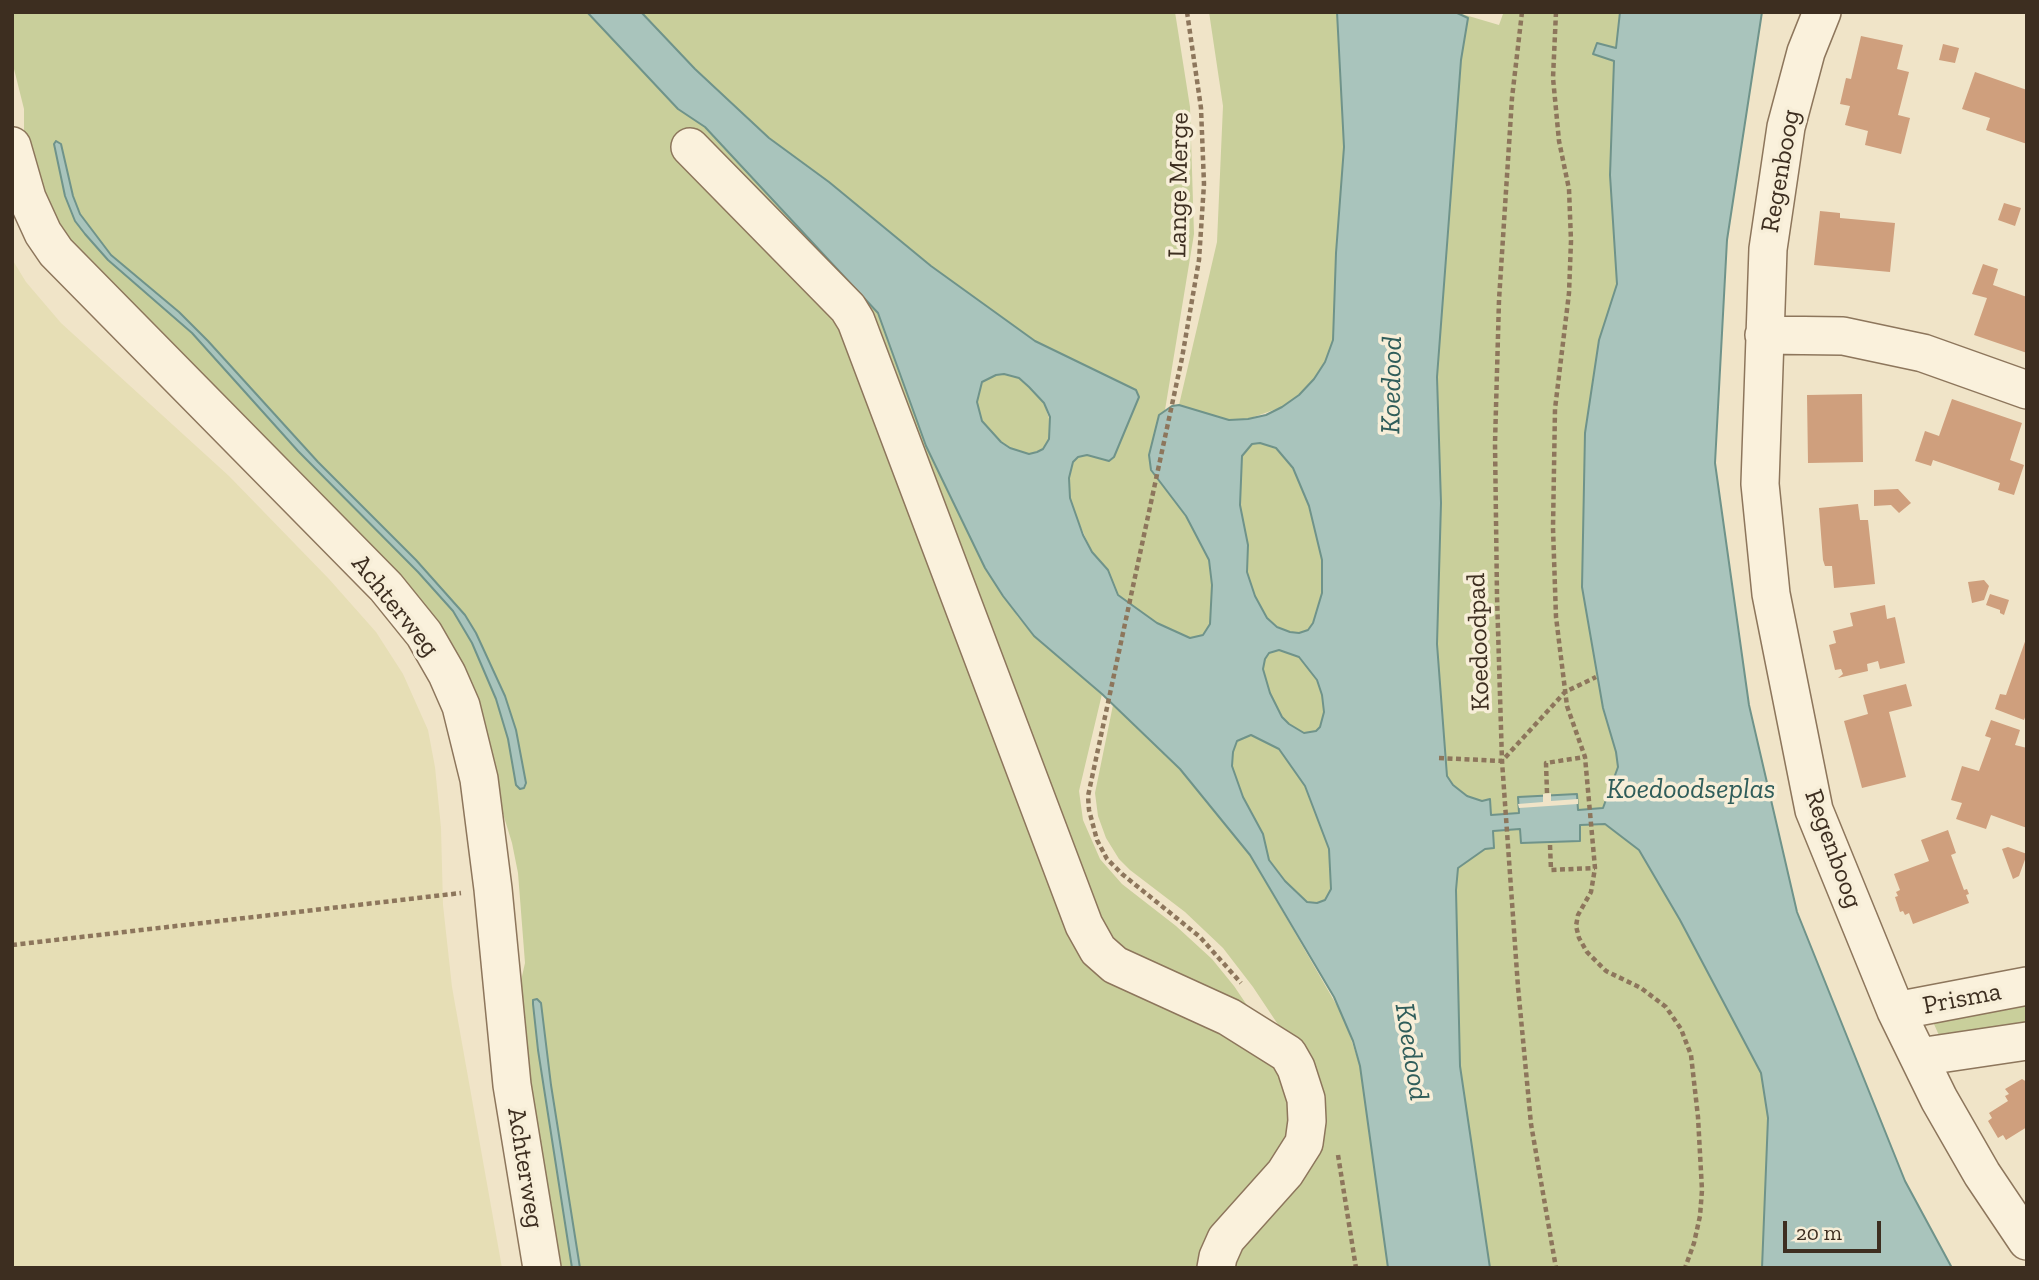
<!DOCTYPE html>
<style>
body{margin:0}
#map{position:relative;width:2039px;height:1280px;overflow:hidden;background:#f0e4c8;font-family:"Zilla Slab",serif}
canvas{display:block}
.frame{position:absolute;inset:0;border:14px solid #3d2e20;pointer-events:none}
.scale{position:absolute;left:1783px;top:1221px;width:98px;height:32px;box-sizing:border-box;border:4px solid #3d2e20;border-top:0;padding-left:9px;font-size:21px;line-height:24px;white-space:nowrap;color:#3d2e20;-webkit-text-stroke:5px #f7eed8;paint-order:stroke}
</style>
<div id="map">
<canvas width="2039" height="1280"></canvas>
<div class="frame"></div>
<div class="scale">20 m</div>
</div>
<script>
const ctx = document.querySelector('canvas').getContext('2d');
ctx.lineJoin = 'round';
function fillPath(path, color) { ctx.fillStyle = color; ctx.fill(path, 'evenodd'); }
const toPath = rows => new Path2D(rows.map(r => 'M' + r).join(''));
function trace(path, color, width, dash) { ctx.strokeStyle = color; ctx.lineWidth = width; ctx.lineCap = dash ? 'butt' : 'round'; ctx.setLineDash(dash || []); ctx.stroke(path); }
function label(font, color, halo, rows, align = 'center') {
  ctx.font = font + ' "Zilla Slab",serif'; ctx.lineWidth = 7; ctx.setLineDash([]); ctx.textBaseline = 'middle'; ctx.strokeStyle = halo; ctx.fillStyle = color; for (const [text, x, y, turn = 0] of rows) {
    ctx.save(); ctx.translate(x, y); ctx.rotate((+turn || 0) * Math.PI / 180); ctx.textAlign = isNaN(turn) ? turn : align; if (halo) ctx.strokeText(text, 0, 0); ctx.fillText(text, 0, 0); ctx.restore();
  }
}
const farmland = toPath([
 [12,259,26,282,61,323,229,476,329,579,376,632,403,674,428,730,435,767,441,828,443,905,452,987,502,1268,12,1268]
]);
const green = toPath([
 [12,12,587,12,678,109,705,127,878,313,926,446,985,568,1018,617,1034,636,1102,694,1079,791,1083,820,1100,859,1122,884,1176,926,1212,959,1234,986,1261,1026,1202,994,1129,963,1110,950,1094,930,974,614,863,313,851,298,695,142,685,152,839,310,852,331,1073,916,1091,952,1101,965,1112,971,1202,1011,1248,1039,1275,1058,1288,1072,1294,1085,1299,1116,1295,1140,1272,1175,1224,1226,1210,1254,1207,1268,580,1268,551,1085,541,1003,537,999,533,1000,533,1004,538,1050,572,1268,552,1268,520,1082,513,1016,525,963,518,873,512,843,468,699,449,656,431,628,391,581,60,244,48,225,24,163,24,109,12,61],
 [55,142,61,144,73,196,80,214,111,255,179,312,208,341,318,462,416,560,465,615,476,633,505,696,516,730,526,783,524,788,520,789,516,785,508,739,496,699,472,643,453,611,418,572,298,451,192,333,108,260,85,234,75,221,65,196,54,144],
 [641,12,1175,12,1190,107,1194,234,1165,410,1159,415,1149,455,1151,470,1186,516,1209,560,1212,585,1211,616,1210,624,1203,635,1190,638,1181,635,1157,623,1118,595,1111,582,1108,570,1092,552,1075,514,1070,498,1069,478,1073,462,1078,457,1087,455,1109,461,1136,390,1035,341,931,266,829,182,769,138,695,69],
 [1209,12,1337,12,1344,147,1336,253,1333,340,1325,362,1314,379,1299,395,1282,407,1248,419,1229,420,1179,405,1217,242,1223,106],
 [1455,12,1499,25,1503,14,1499,12,1620,12,1616,48,1597,43,1594,54,1614,60,1610,175,1617,284,1599,340,1585,432,1603,708,1616,752,1618,767,1604,808,1578,810,1577,794,1518,797,1519,813,1491,815,1490,799,1482,801,1467,796,1453,785,1447,776,1437,644,1441,503,1437,377,1461,60,1468,18],
 [1004,374,1019,378,1044,403,1051,425,1049,439,1043,449,1029,454,1010,448,1001,442,982,421,977,402,982,382,996,375],
 [1260,443,1276,448,1293,468,1309,506,1322,560,1322,593,1313,623,1308,630,1299,633,1290,632,1277,626,1267,618,1255,596,1247,572,1248,545,1240,505,1242,456,1252,444],
 [1279,650,1288,652,1299,657,1317,680,1322,695,1324,712,1320,727,1316,731,1304,733,1288,724,1282,717,1270,693,1263,669,1265,659,1269,652],
 [1113,705,1180,769,1250,855,1344,1018,1360,1066,1388,1268,1224,1268,1300,1166,1295,1050,1253,987,1223,948,1185,912,1130,870,1119,859,1106,838,1098,816,1095,793],
 [1251,735,1279,749,1305,786,1329,849,1331,889,1327,898,1322,902,1312,904,1307,902,1285,881,1269,860,1263,834,1243,797,1232,767,1233,752,1237,741],
 [1605,824,1639,849,1680,920,1761,1073,1768,1118,1762,1268,1490,1268,1460,1066,1456,890,1458,868,1485,849,1493,831,1520,829,1521,843,1580,841,1579,825],
 [2027,1000,2027,1027,1941,1040,1930,1015]
]);
const water = toPath([
 [587,12,641,12,695,69,769,138,829,182,931,266,1035,341,1136,390,1139,397,1114,457,1109,461,1087,455,1078,457,1073,462,1069,478,1070,498,1083,535,1092,552,1108,570,1118,595,1157,623,1190,638,1203,635,1210,624,1212,585,1209,560,1186,516,1151,470,1149,455,1159,415,1172,406,1179,405,1229,420,1248,419,1266,415,1282,407,1299,395,1314,379,1325,362,1333,340,1336,253,1344,147,1337,12,1455,12,1468,18,1461,60,1437,377,1441,503,1437,644,1447,776,1453,785,1467,796,1482,801,1490,799,1491,815,1519,813,1518,797,1577,794,1578,810,1603,808,1618,767,1616,752,1603,708,1582,587,1585,433,1599,340,1617,284,1610,175,1614,61,1593,54,1597,43,1616,48,1620,12,1762,12,1727,240,1715,463,1749,705,1797,912,1905,1181,1952,1268,1762,1268,1768,1118,1761,1073,1680,920,1639,850,1605,824,1580,825,1580,841,1521,843,1520,829,1493,831,1494,848,1485,849,1458,868,1456,890,1460,1066,1490,1268,1388,1268,1360,1066,1353,1041,1334,997,1250,855,1180,769,1102,694,1034,636,1003,596,985,568,926,446,878,313,705,127,678,109,587,12],
 [1004,374,1019,378,1029,387,1044,403,1050,417,1049,439,1043,449,1037,452,1029,454,1010,448,1001,442,982,421,977,402,982,382,996,375,1004,374],
 [1260,443,1276,448,1293,468,1309,506,1322,560,1322,593,1313,623,1308,630,1299,633,1290,632,1277,627,1267,618,1255,596,1247,572,1248,545,1240,505,1242,456,1252,444,1260,443],
 [1279,650,1299,657,1317,680,1322,695,1324,712,1320,727,1316,731,1304,733,1289,724,1282,717,1270,693,1263,669,1265,659,1269,653,1279,650],
 [1251,735,1279,749,1305,786,1329,849,1331,889,1325,900,1317,903,1307,902,1285,881,1269,860,1263,834,1243,797,1232,766,1233,752,1237,741,1251,735],
 [56,141,61,144,73,196,80,214,111,255,179,312,208,341,318,462,416,560,465,615,476,633,505,696,516,730,526,783,524,788,520,789,516,785,508,739,496,699,472,643,453,611,418,572,298,451,192,333,108,260,85,234,75,221,65,196,54,144,56,141],
 [537,999,541,1003,551,1085,580,1268,572,1268,538,1050,533,1004,533,1000,537,999]
]);
const pier = toPath([
 [1551,793,1551,801,1578,799,1578,804,1519,808,1518,804,1543,802,1543,794]
]);
const building = toPath([
 [1861,36,1903,45,1897,69,1909,72,1898,115,1910,118,1901,154,1865,145,1868,131,1845,125,1850,106,1840,104,1846,78,1851,79],
 [1943,44,1959,48,1955,63,1939,60],
 [1975,72,2027,90,2027,144,1986,130,1990,118,1962,109],
 [2004,203,2021,208,2015,226,1998,220],
 [1820,211,1840,213,1840,218,1895,223,1890,272,1814,265],
 [1983,264,1998,269,1993,285,2027,297,2027,353,1974,335,1987,298,1972,294],
 [1862,394,1863,462,1808,463,1807,395],
 [1952,399,2022,423,2010,460,2024,465,2014,495,1998,490,2000,483,1933,460,1931,466,1915,461,1925,431,1939,436],
 [1898,489,1911,503,1899,513,1891,505,1874,506,1874,490],
 [1858,504,1860,520,1868,520,1875,584,1834,588,1832,566,1825,566,1823,560,1819,508],
 [1984,580,1989,586,1984,600,1972,603,1968,582],
 [1990,594,2009,600,2004,615,2000,613,2000,610,1986,605],
 [1885,605,1887,619,1895,617,1905,663,1880,669,1878,661,1867,664,1868,671,1838,678,1843,674,1841,669,1835,670,1829,645,1836,643,1833,631,1853,626,1850,613],
 [2027,636,2027,712,2024,720,1995,709,2000,694,2006,695],
 [1906,684,1912,706,1889,712,1906,777,1862,788,1844,721,1868,714,1863,695],
 [1991,720,2020,730,2015,745,2027,748,2027,828,1991,815,1986,829,1956,819,1962,803,1951,800,1962,766,1979,771,1991,738,1985,736],
 [1948,830,1956,853,1951,855,1964,890,1967,889,1969,894,1966,895,1969,903,1913,924,1909,913,1905,915,1903,911,1900,912,1895,897,1898,896,1896,892,1900,890,1894,874,1929,861,1921,840],
 [2008,847,2027,854,2019,876,2013,879,2002,849],
 [2022,1079,2027,1082,2027,1127,2006,1140,2003,1135,1998,1138,1988,1121,1992,1118,1989,1113,2008,1101,2005,1096,2009,1094,2005,1089]
]);
const path = toPath([
 [1187,12,1201,108,1204,184,1199,260,1182,358,1088,796,1089,810,1097,840,1107,859,1122,874,1200,937,1241,983],
 [1522,12,1512,98,1499,300,1495,443,1497,596,1502,761,1518,987,1531,1124,1556,1268],
 [1556,12,1553,78,1559,141,1569,189,1571,241,1569,293,1555,409,1553,528,1556,617,1567,706,1585,757,1595,868,1591,892,1578,915,1576,926,1579,938,1587,952,1606,971,1641,988,1666,1007,1681,1029,1691,1055,1698,1117,1702,1190,1700,1216,1694,1243,1685,1268],
 [1439,758,1502,761,1565,692,1596,677],
 [1547,793,1546,763,1585,757],
 [1550,845,1551,870,1595,868],
 [12,945,461,893],
 [1338,1155,1356,1268]
]);
const minor = toPath([
 [1822,12,1806,52,1786,127,1768,249,1760,484,1771,594,1814,810,1896,1011,1939,1099,1982,1174,2027,1241],
 [12,146,27,198,43,233,56,252,386,587,424,634,447,674,461,706,479,779,493,889,512,1085,542,1268],
 [690,147,848,308,856,321,1084,925,1098,950,1115,965,1229,1017,1288,1054,1296,1068,1306,1099,1307,1121,1304,1143,1285,1173,1226,1239,1218,1257,1216,1268],
 [1764,335,1843,336,1923,353,2027,390],
 [1896,1011,2027,986],
 [1919,1057,2027,1041]
]);
const streetNames = [
 ["Regenboog",1781,171,-80],
 ["Lange Merge",1179,185,-89],
 ["Achterweg",395,606,51],
 ["Koedoodpad",1479,642,-92],
 ["Regenboog",1833,849,70],
 ["Prisma",1962,999,-11],
 ["Achterweg",525,1168,81]
];
const waterNames = [
 ["Koedood",1392,385,-89],
 ["Koedoodseplas",1691,790],
 ["Koedood",1411,1052,81]
];
fillPath(farmland, '#e6deb5');
fillPath(green, '#c9cf9b');
fillPath(water, '#a9c4bc');
trace(water, '#6f938a', 2);
fillPath(pier, '#f0e4c8');
fillPath(building, '#cf9f7d');
trace(minor, '#8d765c', 40);
trace(path, '#8d765c', 4.5, [5, 3.5]);
trace(minor, '#faf1dc', 37);
label('26px', '#3d2e20', '#f7eed8', streetNames);
label('italic 28px', '#2f5d5a', '#f7eed8', waterNames);
</script>
